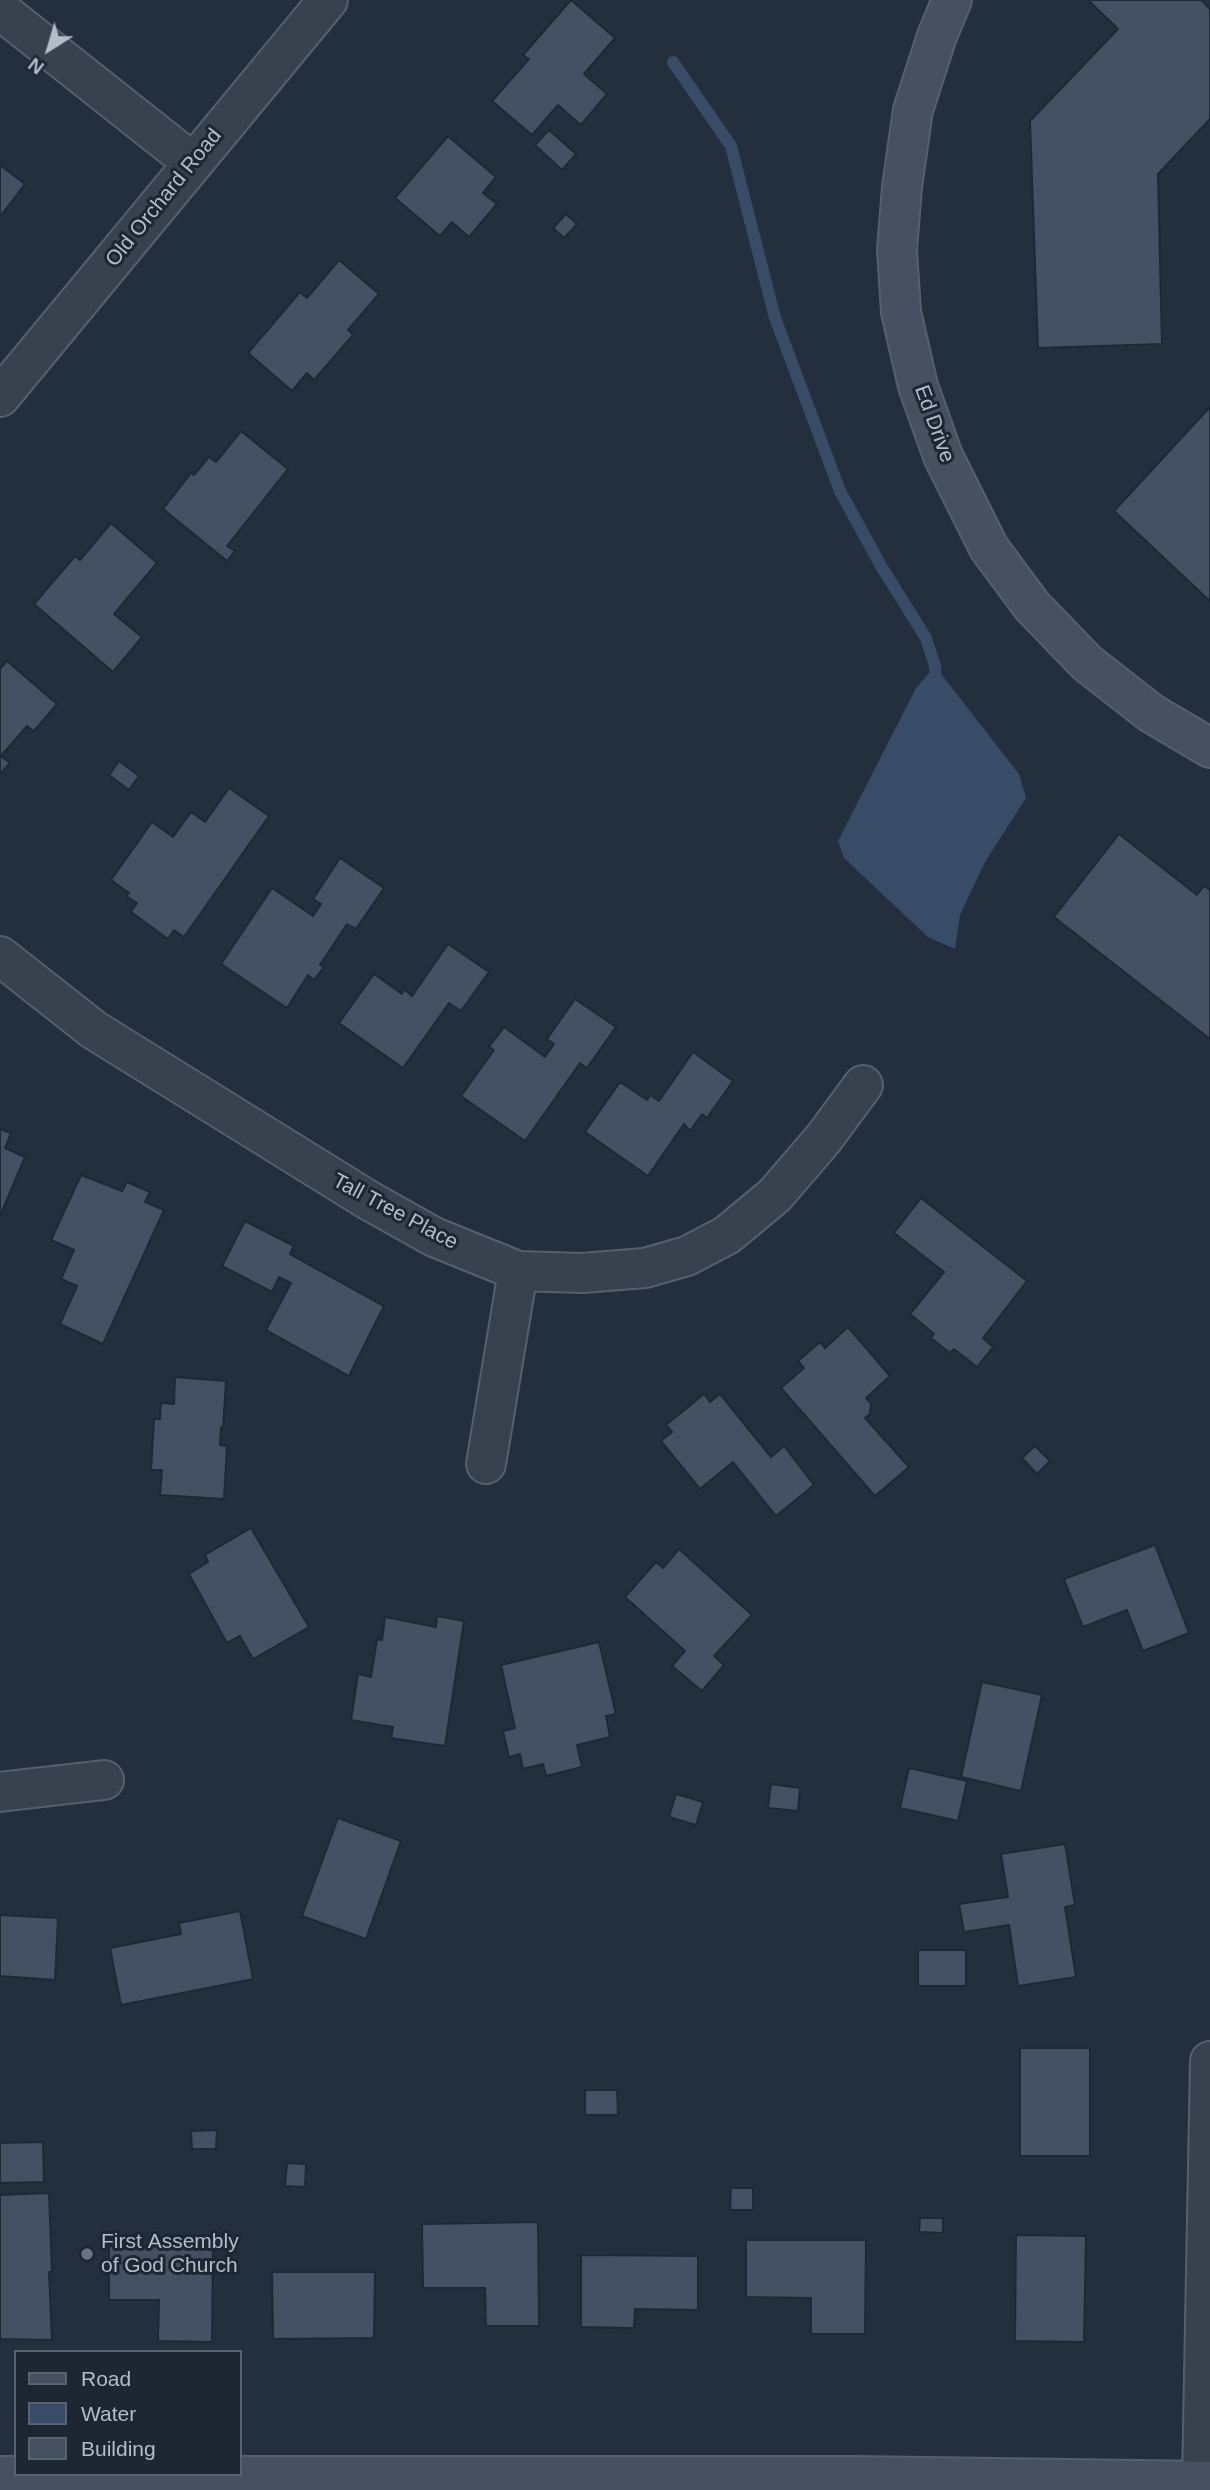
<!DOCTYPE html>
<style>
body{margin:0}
#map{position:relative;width:1210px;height:2490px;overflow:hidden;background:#242f3e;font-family:Arial,sans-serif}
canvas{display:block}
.legend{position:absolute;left:14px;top:2350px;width:228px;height:126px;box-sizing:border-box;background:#1d2633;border:2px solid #59626f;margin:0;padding:9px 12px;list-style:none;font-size:21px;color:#b4bcc9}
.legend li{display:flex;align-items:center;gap:14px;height:35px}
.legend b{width:35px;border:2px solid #59626f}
.north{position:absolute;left:14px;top:14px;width:70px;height:70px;-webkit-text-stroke:5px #1d2633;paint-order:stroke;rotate:217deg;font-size:19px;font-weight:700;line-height:28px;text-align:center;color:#b4bcc9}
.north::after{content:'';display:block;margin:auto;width:24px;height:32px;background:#b4bcc9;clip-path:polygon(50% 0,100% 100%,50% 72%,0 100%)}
</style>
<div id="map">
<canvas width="1210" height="2490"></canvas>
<ul class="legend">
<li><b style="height:9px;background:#465061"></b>Road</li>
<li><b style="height:19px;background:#394c67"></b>Water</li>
<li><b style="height:19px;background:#455162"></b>Building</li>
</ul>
<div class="north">N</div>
</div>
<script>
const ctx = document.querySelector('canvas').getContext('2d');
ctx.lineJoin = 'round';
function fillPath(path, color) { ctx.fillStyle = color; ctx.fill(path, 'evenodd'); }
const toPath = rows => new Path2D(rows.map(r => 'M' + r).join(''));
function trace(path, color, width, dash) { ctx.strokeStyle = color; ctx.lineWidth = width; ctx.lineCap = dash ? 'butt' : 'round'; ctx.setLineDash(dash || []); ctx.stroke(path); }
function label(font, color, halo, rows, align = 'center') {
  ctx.font = font + ' Arial,sans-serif'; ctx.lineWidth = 6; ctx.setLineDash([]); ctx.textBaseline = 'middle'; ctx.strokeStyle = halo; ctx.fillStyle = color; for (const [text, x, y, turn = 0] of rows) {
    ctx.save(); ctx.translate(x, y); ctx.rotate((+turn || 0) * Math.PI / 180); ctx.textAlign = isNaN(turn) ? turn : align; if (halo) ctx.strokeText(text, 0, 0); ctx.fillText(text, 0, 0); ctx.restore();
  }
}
const water = toPath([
 [935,666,1019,774,1026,798,985,862,960,915,955,949,928,937,844,858,838,841,916,688]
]);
const stream = toPath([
 [673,62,731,146,775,318,840,491,881,566,926,638,935,666,936,681]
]);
const building = toPath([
 [571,0,615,38,584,74,607,94,581,125,558,105,532,135,492,101,529,59,523,55,571,0],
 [1088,0,1201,0,1210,9,1210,119,1158,174,1162,344,1038,348,1030,121,1118,29,1088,0],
 [549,130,576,154,562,170,535,145,549,130],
 [448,136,496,177,483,193,497,204,469,237,452,222,440,236,395,198,448,136],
 [0,165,25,184,0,217,0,165],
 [566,214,577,224,564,238,553,228,566,214],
 [339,260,379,294,348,330,353,335,314,380,307,373,292,391,248,353,300,292,307,298,339,260],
 [1210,407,1210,601,1114,511,1210,407],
 [241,431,288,469,227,546,235,551,227,561,163,509,191,473,194,475,209,457,216,462,241,431],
 [111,523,157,563,114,614,142,637,113,672,34,604,75,556,80,560,111,523],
 [7,661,57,704,34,731,27,726,1,756,10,763,0,774,0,669,7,661],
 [119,761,139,776,129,790,109,775,119,761],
 [229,788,269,816,184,937,174,930,168,939,131,912,137,903,126,896,129,893,111,880,152,822,173,837,191,812,205,822,229,788],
 [1119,834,1197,895,1204,886,1210,890,1210,1039,1054,917,1119,834],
 [340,858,384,888,356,929,347,924,320,965,324,967,314,980,308,975,287,1008,221,964,272,888,313,916,321,904,313,899,340,858],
 [448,944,489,972,461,1011,449,1003,403,1068,339,1023,374,974,402,994,404,989,412,996,448,944],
 [575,999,616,1027,587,1068,580,1063,525,1141,461,1096,494,1050,489,1047,504,1027,545,1057,554,1044,547,1039,575,999],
 [693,1052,733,1081,707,1118,702,1114,690,1131,684,1124,648,1176,585,1132,620,1082,647,1100,650,1095,659,1101,693,1052],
 [0,1129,11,1133,5,1148,25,1157,0,1216,0,1129],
 [81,1175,122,1191,127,1182,150,1192,145,1202,164,1210,103,1344,60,1324,77,1286,61,1279,74,1250,51,1240,81,1175],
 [921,1198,1027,1281,983,1338,993,1347,977,1367,954,1349,950,1353,931,1338,934,1334,910,1314,944,1272,894,1233,921,1198],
 [245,1221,294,1246,290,1254,384,1306,349,1376,266,1330,291,1283,279,1277,272,1292,222,1266,245,1221],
 [848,1327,890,1376,866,1398,871,1403,870,1414,865,1418,909,1467,875,1496,781,1388,804,1368,798,1361,820,1342,825,1348,848,1327],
 [175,1377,226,1381,223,1428,221,1427,220,1445,227,1446,224,1499,160,1495,162,1470,151,1470,154,1419,160,1419,161,1403,174,1404,175,1377],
 [704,1394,710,1402,720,1394,771,1457,784,1446,814,1485,776,1516,733,1462,700,1489,661,1441,672,1432,666,1425,704,1394],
 [1035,1446,1050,1461,1037,1474,1022,1458,1035,1446],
 [251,1528,309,1627,253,1659,240,1636,227,1643,189,1574,208,1562,205,1555,251,1528],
 [1155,1545,1189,1633,1143,1651,1127,1610,1083,1627,1064,1579,1155,1545],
 [679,1549,752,1615,714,1656,724,1665,702,1691,672,1666,685,1651,625,1597,656,1562,663,1568,679,1549],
 [437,1616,464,1621,445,1746,391,1738,393,1727,351,1720,358,1674,371,1677,377,1639,382,1640,385,1617,436,1627,437,1616],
 [599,1642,616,1714,606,1716,610,1737,577,1745,582,1767,546,1776,543,1764,523,1769,520,1754,509,1757,503,1731,515,1728,501,1665,599,1642],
 [982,1682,1042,1695,1021,1791,961,1777,982,1682],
 [909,1768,967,1781,958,1821,900,1808,909,1768],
 [771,1784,800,1788,798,1811,768,1808,771,1784],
 [676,1794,703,1802,696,1825,669,1817,676,1794],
 [338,1818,401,1841,366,1939,302,1916,338,1818],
 [1065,1844,1075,1905,1065,1907,1076,1977,1018,1986,1009,1925,964,1932,959,1904,1008,1897,1001,1854,1065,1844],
 [240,1911,253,1979,121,2005,110,1948,181,1934,179,1923,240,1911],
 [0,1915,58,1918,55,1980,0,1976,0,1915],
 [918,1950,966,1950,966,1986,918,1986,918,1950],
 [1020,2048,1090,2048,1090,2156,1020,2156,1020,2048],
 [585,2090,617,2090,618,2115,585,2115,585,2090],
 [217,2130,216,2149,192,2149,191,2131,217,2130],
 [43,2142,44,2182,0,2183,0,2143,43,2142],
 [287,2163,306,2164,305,2187,285,2186,287,2163],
 [731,2188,753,2188,753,2210,730,2210,731,2188],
 [49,2193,52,2272,49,2272,52,2340,0,2339,0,2195,49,2193],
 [920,2218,943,2218,943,2233,919,2232,920,2218],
 [538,2222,539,2326,486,2326,485,2288,423,2288,422,2224,538,2222],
 [1016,2235,1086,2236,1084,2342,1015,2341,1016,2235],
 [746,2240,866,2240,865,2334,811,2334,811,2298,746,2297,746,2240],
 [109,2246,213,2247,212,2342,158,2341,159,2300,109,2300,109,2246],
 [581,2255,698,2256,698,2310,635,2309,634,2328,581,2327,581,2255],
 [272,2272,375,2272,374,2338,273,2339,272,2272]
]);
const street = toPath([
 [0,10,192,162],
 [0,397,328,0],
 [0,956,94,1030,368,1200,434,1237,518,1271,582,1273,645,1268,687,1256,727,1235,775,1195,824,1138,863,1085],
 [486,1464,518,1271],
 [0,1792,104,1780],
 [1202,2481,1210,2061]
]);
const secondary = toPath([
 [952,0,937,36,913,110,902,187,897,250,901,312,918,386,943,456,989,548,1032,606,1087,663,1151,713,1210,748],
 [0,2476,854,2476,1210,2481]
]);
const markers = [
 [87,2254,7,"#6b7280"]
];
const streetNames = [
 ["Old Orchard Road",164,198,-51],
 ["Ed Drive",934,424,70],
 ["Tall Tree Place",395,1212,28]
];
const poiNames = [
 ["First Assembly",101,2242],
 ["of God Church",101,2266]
];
fillPath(water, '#394c67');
trace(stream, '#394c67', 12);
fillPath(building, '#455162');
trace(building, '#1f2835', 2);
trace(street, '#565f6c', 42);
trace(secondary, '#565f6c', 42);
trace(street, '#38414e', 38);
trace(secondary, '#465061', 38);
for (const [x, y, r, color] of markers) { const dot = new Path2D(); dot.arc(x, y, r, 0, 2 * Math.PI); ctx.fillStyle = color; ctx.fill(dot); trace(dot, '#1d2633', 2.5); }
label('21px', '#b4bcc9', '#1d2633', streetNames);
label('21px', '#b4bcc9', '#1d2633', poiNames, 'left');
</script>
